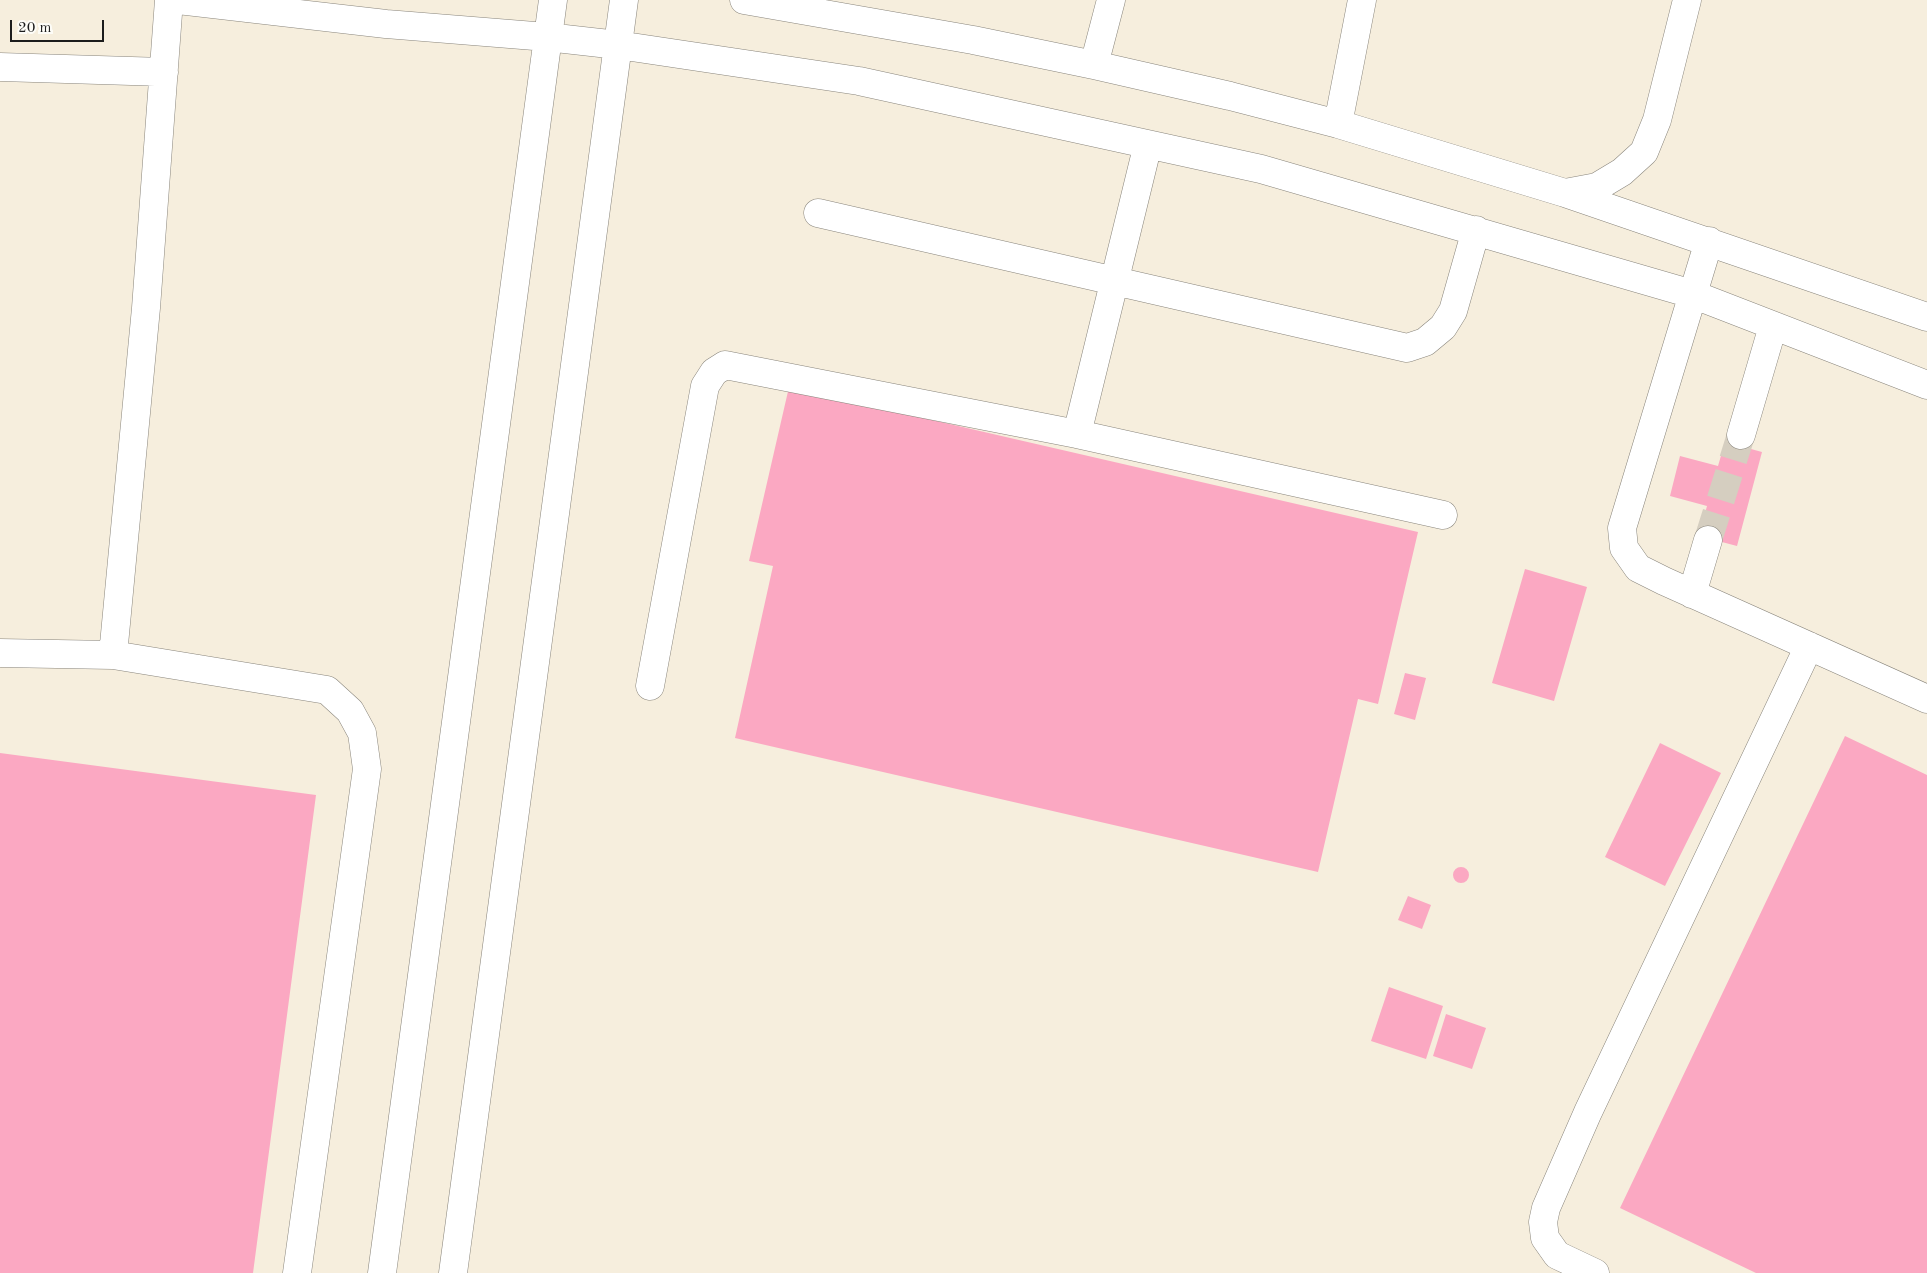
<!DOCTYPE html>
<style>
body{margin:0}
#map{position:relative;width:1927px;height:1273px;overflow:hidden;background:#f6eedd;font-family:"Old Standard TT",serif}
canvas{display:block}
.scale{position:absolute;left:10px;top:20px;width:94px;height:22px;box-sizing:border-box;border:2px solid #1c1c1c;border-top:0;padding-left:6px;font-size:15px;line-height:18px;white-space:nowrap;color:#1c1c1c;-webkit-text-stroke:4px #fdfcf7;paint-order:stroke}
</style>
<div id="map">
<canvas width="1927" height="1273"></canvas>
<div class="scale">20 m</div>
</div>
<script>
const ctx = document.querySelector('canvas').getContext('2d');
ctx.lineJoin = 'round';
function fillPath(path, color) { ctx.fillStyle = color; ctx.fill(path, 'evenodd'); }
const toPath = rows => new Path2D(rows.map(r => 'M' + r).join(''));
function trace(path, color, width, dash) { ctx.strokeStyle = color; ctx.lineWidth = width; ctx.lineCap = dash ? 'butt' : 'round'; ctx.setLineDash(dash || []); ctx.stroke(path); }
const building = toPath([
 [789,387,1418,532,1378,704,1358,699,1318,872,735,738,773,566,749,561],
 [1725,442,1762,452,1737,546,1699,536,1707,506,1670,496,1680,456,1718,466],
 [1525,569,1587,587,1554,701,1492,683],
 [1405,673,1426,678,1415,720,1394,714],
 [1845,736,1927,775,1927,1273,1756,1273,1620,1208],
 [1660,743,1721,773,1665,886,1605,857],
 [0,753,316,795,253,1273,0,1273],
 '1453 875a8 8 0 1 1 16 0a8 8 0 1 1-16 0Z',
 [1408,896,1431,905,1422,929,1398,920],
 [1389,987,1443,1006,1426,1059,1371,1041],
 [1446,1014,1486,1028,1472,1069,1433,1056]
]);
const minorTunnel = toPath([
 [1708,540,1741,435]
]);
const minor = toPath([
 [178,0,386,24,547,37,618,45,859,81,1261,169,1692,294,1927,385],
 [744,0,973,40,1094,65,1230,96,1338,124,1565,193,1927,317],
 [1094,65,1111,0],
 [0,67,164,72],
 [1338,124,1362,0],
 [1565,193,1597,187,1622,172,1644,152,1657,120,1687,0],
 [818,213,1407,348,1425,342,1443,327,1453,311,1476,230],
 [1709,241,1622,528,1624,548,1638,568,1664,581,1927,699],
 [1077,434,1148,144],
 [1741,435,1773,326],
 [1692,594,1708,540],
 [0,653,113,655,327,690,350,711,362,733,367,769,297,1273],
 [113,655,146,308,169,0],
 [650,686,705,386,714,372,725,365,1077,434,1443,515],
 [382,1273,553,0],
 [453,1273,624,0],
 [1595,1273,1557,1255,1545,1238,1543,1222,1546,1208,1588,1112,1809,646]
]);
fillPath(building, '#fba8c2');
trace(minorTunnel, '#d5cec0', 28, [28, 14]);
trace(minor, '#89857c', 29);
trace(minor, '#fff', 28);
</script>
